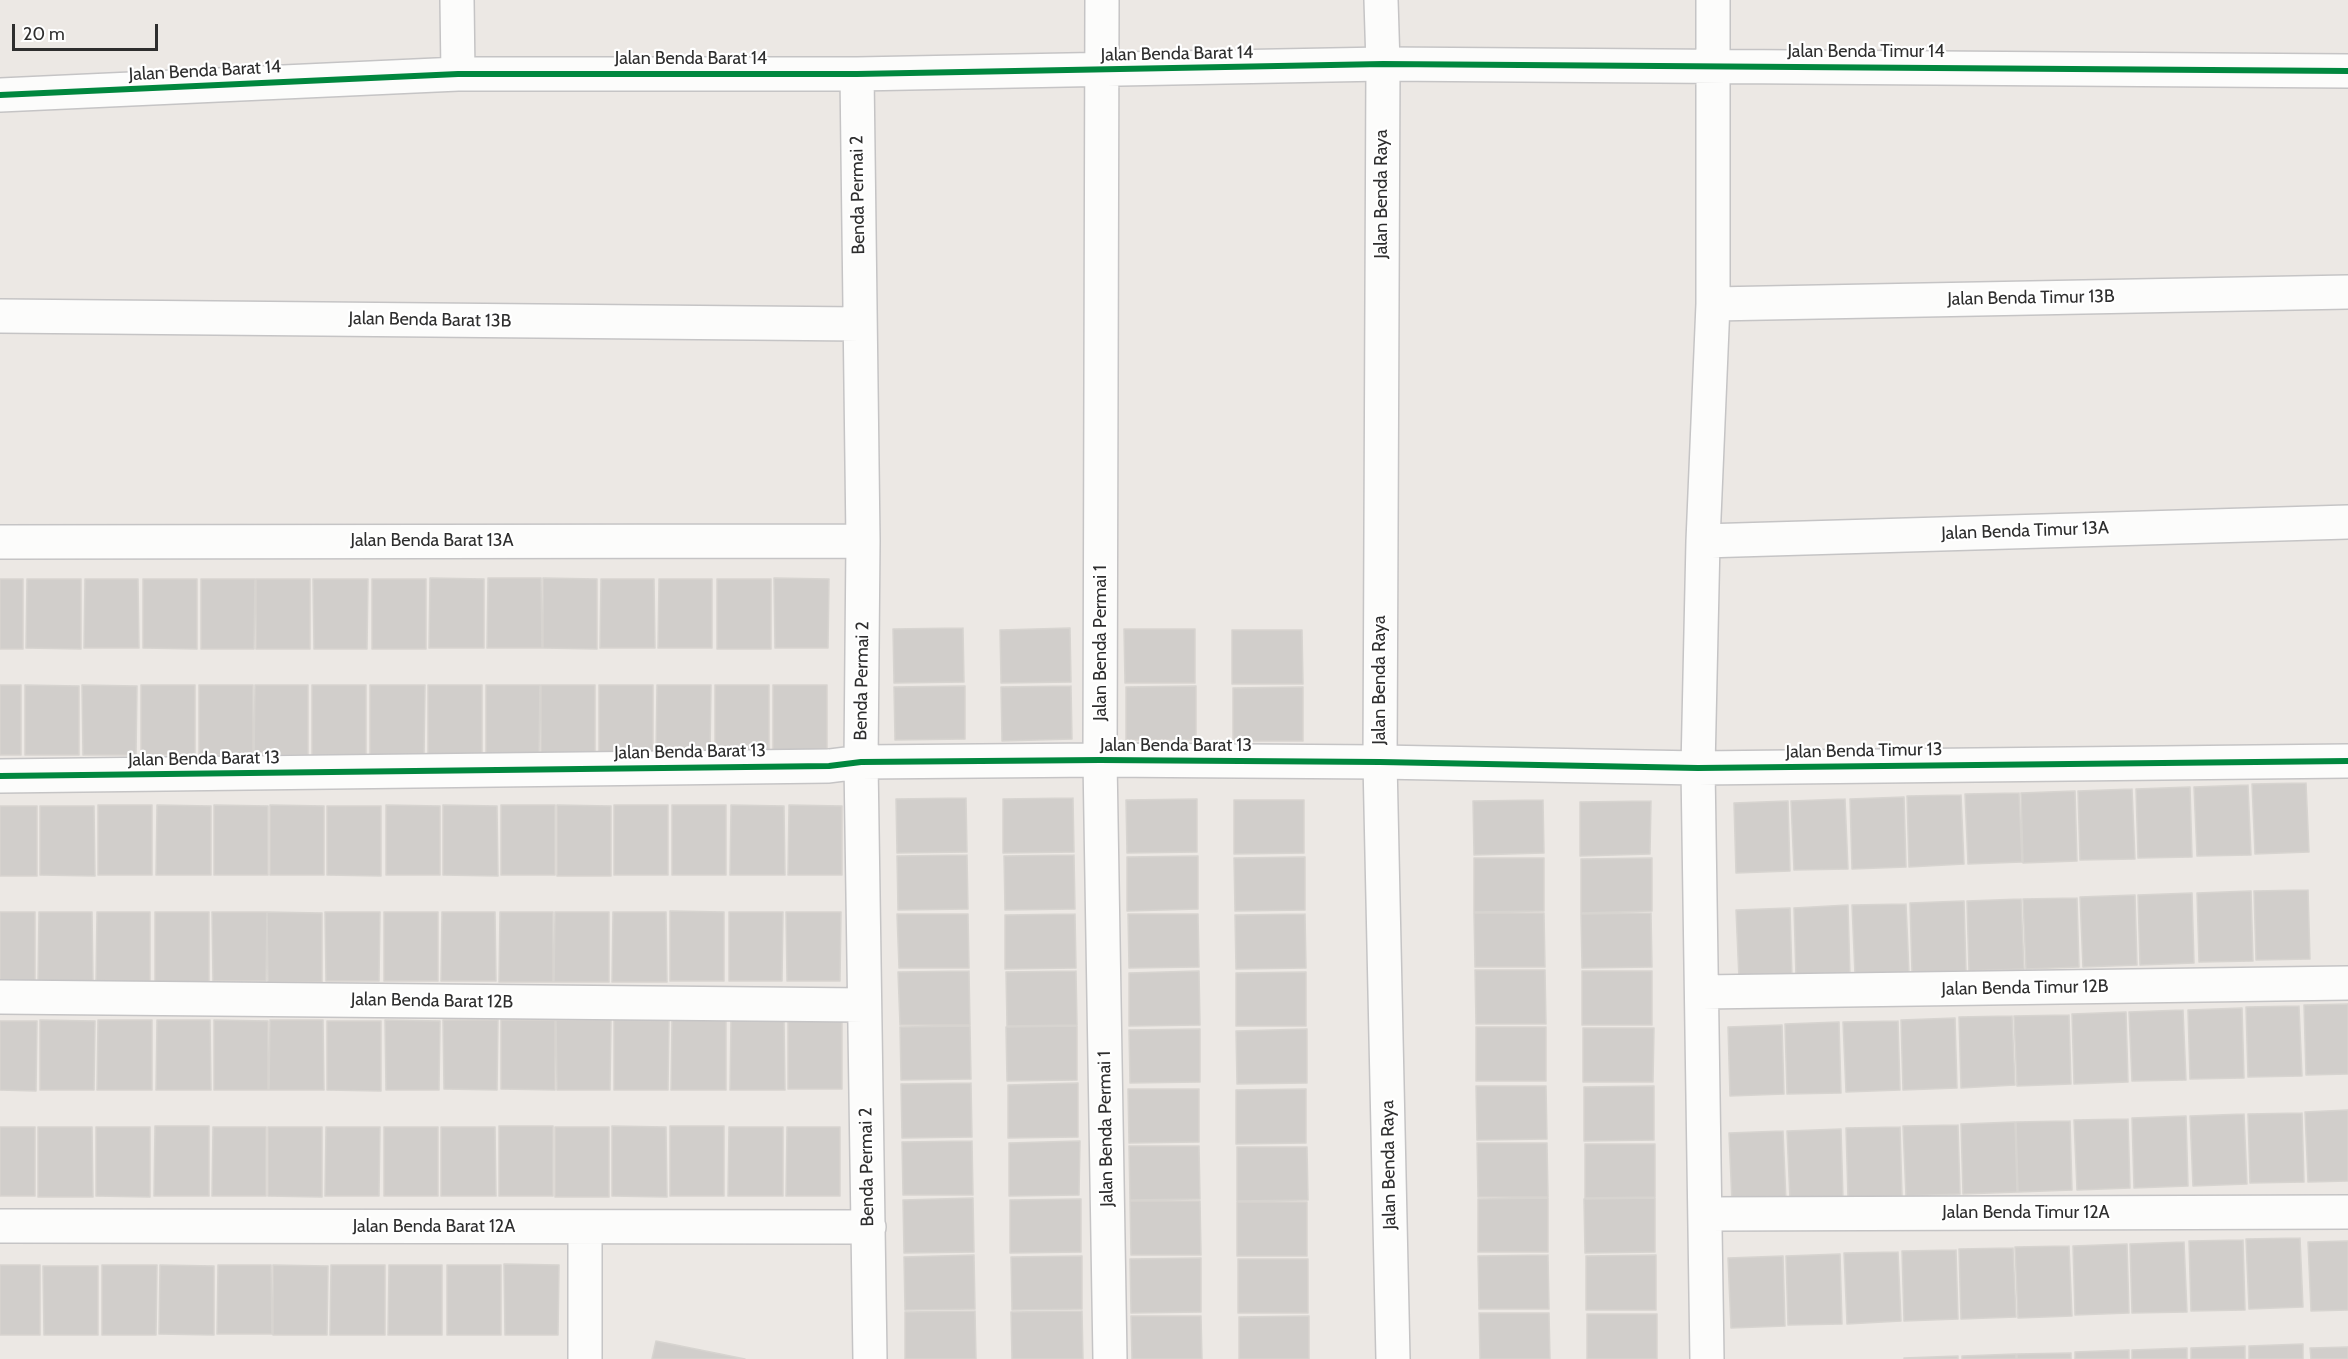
<!DOCTYPE html>
<style>
body{margin:0}
#map{position:relative;width:2348px;height:1359px;overflow:hidden;background:#ece8e4;font-family:Cabin,sans-serif}
canvas{display:block}
.scale{position:absolute;left:12px;top:24px;width:146px;height:27px;box-sizing:border-box;border:3px solid #2e2e2e;border-top:0;padding-left:8px;font-size:18px;line-height:21px;white-space:nowrap;color:#2e2e2e;-webkit-text-stroke:4px #fff;paint-order:stroke}
</style>
<div id="map">
<canvas width="2348" height="1359"></canvas>
<div class="scale">20 m</div>
</div>
<script>
const ctx = document.querySelector('canvas').getContext('2d');
ctx.lineJoin = 'round';
function fillPath(path, color) { ctx.fillStyle = color; ctx.fill(path, 'evenodd'); }
const toPath = rows => new Path2D(rows.map(r => 'M' + r).join(''));
function trace(path, color, width, dash) { ctx.strokeStyle = color; ctx.lineWidth = width; ctx.lineCap = dash ? 'butt' : 'round'; ctx.setLineDash(dash || []); ctx.stroke(path); }
function label(font, color, halo, rows, align = 'center') {
  ctx.font = font + ' Cabin,sans-serif'; ctx.lineWidth = 4.5; ctx.setLineDash([]); ctx.textBaseline = 'middle'; ctx.strokeStyle = halo; ctx.fillStyle = color; for (const [text, x, y, turn = 0] of rows) {
    ctx.save(); ctx.translate(x, y); ctx.rotate((+turn || 0) * Math.PI / 180); ctx.textAlign = isNaN(turn) ? turn : align; if (halo) ctx.strokeText(text, 0, 0); ctx.fillText(text, 0, 0); ctx.restore();
  }
}
const building = toPath([
 [430,578,484,579,484,648,429,648,430,578],
 [488,578,541,578,542,648,487,648,488,578],
 [543,578,597,579,597,649,543,648,543,578],
 [774,578,829,579,828,648,775,648,774,578],
 [0,579,23,579,23,649,0,649,0,579],
 [27,579,81,579,81,649,26,648,27,579],
 [85,579,138,579,139,648,84,648,85,579],
 [143,579,197,579,197,649,143,648,143,579],
 [201,579,255,579,254,649,201,649,201,579],
 [256,579,310,579,310,649,256,649,256,579],
 [313,579,368,579,367,649,314,649,313,579],
 [372,579,426,579,426,649,372,649,372,579],
 [601,579,654,579,655,648,600,648,601,579],
 [659,579,712,579,712,648,658,648,659,579],
 [717,579,771,579,771,649,717,649,717,579],
 [963,628,964,682,894,683,893,629,963,628],
 [1070,628,1071,682,1001,683,1000,630,1070,628],
 [1124,629,1195,629,1195,683,1125,683,1124,629],
 [1232,630,1302,630,1303,684,1232,684,1232,630],
 [0,685,21,685,21,755,0,755,0,685],
 [25,685,79,686,79,755,25,755,25,685],
 [82,685,137,686,136,755,83,755,82,685],
 [141,685,195,685,195,755,141,755,141,685],
 [199,685,253,685,253,755,199,755,199,685],
 [255,685,308,685,308,755,254,755,255,685],
 [312,685,366,685,366,755,312,755,312,685],
 [370,685,425,685,424,755,370,755,370,685],
 [428,685,482,685,482,755,428,755,428,685],
 [486,685,540,685,539,755,486,754,486,685],
 [541,685,595,685,595,755,541,755,541,685],
 [599,685,653,685,653,755,599,755,599,685],
 [657,685,711,685,710,755,656,755,657,685],
 [715,685,769,685,769,755,715,755,715,685],
 [773,685,827,685,827,755,773,755,773,685],
 [965,686,965,739,895,740,894,687,965,686],
 [1071,686,1072,739,1002,741,1001,687,1071,686],
 [1196,686,1196,740,1126,740,1126,687,1196,686],
 [1303,687,1303,741,1233,741,1233,688,1303,687],
 [2306,783,2309,852,2255,854,2252,784,2306,783],
 [2248,785,2251,855,2197,856,2194,787,2248,785],
 [2190,787,2192,857,2138,858,2136,789,2190,787],
 [2132,789,2135,859,2080,860,2078,791,2132,789],
 [2075,791,2077,861,2023,863,2021,793,2075,791],
 [2019,793,2022,862,1968,864,1965,794,2019,793],
 [1961,795,1964,864,1909,867,1907,796,1961,795],
 [1904,797,1906,867,1852,869,1850,799,1904,797],
 [966,798,967,852,897,853,896,799,966,798],
 [1073,798,1074,852,1003,853,1003,799,1073,798],
 [1197,799,1197,852,1127,853,1126,800,1197,799],
 [1845,799,1848,869,1794,870,1791,801,1845,799],
 [1234,800,1304,800,1304,853,1234,854,1234,800],
 [1543,800,1544,853,1474,855,1473,801,1543,800],
 [1651,801,1650,854,1580,856,1580,802,1651,801],
 [1788,801,1790,871,1736,873,1734,803,1788,801],
 [98,805,152,805,152,875,98,875,98,805],
 [157,805,211,806,211,875,156,875,157,805],
 [214,805,268,806,268,875,214,875,214,805],
 [270,805,324,806,324,875,270,875,270,805],
 [386,805,440,806,440,875,386,875,386,805],
 [443,805,497,806,498,876,443,875,443,805],
 [501,805,555,805,555,875,501,875,501,805],
 [557,805,611,806,611,876,557,876,557,805],
 [614,805,668,805,668,875,614,875,614,805],
 [672,805,726,805,726,875,672,875,672,805],
 [731,805,784,806,785,875,730,875,731,805],
 [789,805,842,806,842,875,788,875,789,805],
 [0,806,37,806,37,876,0,876,0,806],
 [40,806,94,806,95,876,40,875,40,806],
 [327,806,381,806,381,876,327,875,327,806],
 [967,855,968,909,898,910,897,856,967,855],
 [1074,855,1075,909,1005,910,1004,856,1074,855],
 [1198,856,1198,909,1127,911,1127,857,1198,856],
 [1305,857,1305,910,1235,911,1234,858,1305,857],
 [1474,858,1544,858,1544,911,1474,912,1474,858],
 [1652,858,1652,911,1581,913,1581,859,1652,858],
 [2308,890,2310,959,2256,960,2254,891,2308,890],
 [2251,891,2253,961,2199,962,2197,893,2251,891],
 [2192,893,2194,963,2140,965,2138,895,2192,893],
 [2135,895,2137,965,2083,967,2080,897,2135,895],
 [2077,898,2079,967,2026,969,2023,899,2077,898],
 [2021,899,2024,969,1969,971,1967,901,2021,899],
 [1964,901,1966,971,1912,973,1910,903,1964,901],
 [1906,904,1909,973,1855,975,1852,905,1906,904],
 [1848,905,1850,976,1796,977,1794,908,1848,905],
 [1790,908,1792,978,1739,979,1736,910,1790,908],
 [670,911,724,912,724,981,670,981,670,911],
 [0,912,35,912,35,982,0,982,0,912],
 [39,912,92,912,93,982,38,982,39,912],
 [97,912,150,912,150,982,96,982,97,912],
 [155,912,209,912,209,982,155,982,155,912],
 [212,912,267,912,266,981,213,981,212,912],
 [267,912,322,913,322,982,268,982,267,912],
 [325,912,380,912,379,981,326,981,325,912],
 [384,912,438,912,438,981,384,981,384,912],
 [442,912,495,912,496,981,441,981,442,912],
 [500,912,553,912,553,982,499,982,500,912],
 [555,912,609,912,609,982,554,982,555,912],
 [613,912,666,912,667,982,612,982,613,912],
 [729,912,783,912,782,981,729,981,729,912],
 [786,912,841,912,840,981,787,981,786,912],
 [1474,913,1544,913,1545,967,1475,967,1474,913],
 [1651,913,1652,967,1582,968,1581,914,1651,913],
 [897,914,968,914,969,968,899,968,897,914],
 [1075,914,1076,968,1005,969,1005,915,1075,914],
 [1128,914,1198,914,1199,967,1129,968,1128,914],
 [1305,914,1306,968,1236,969,1235,915,1305,914],
 [1475,970,1545,970,1546,1024,1476,1024,1475,970],
 [969,971,970,1025,900,1025,898,972,969,971],
 [1076,971,1077,1025,1007,1026,1006,972,1076,971],
 [1199,971,1200,1025,1129,1026,1129,973,1199,971],
 [1582,971,1652,971,1652,1025,1582,1025,1582,971],
 [1306,972,1306,1026,1236,1026,1236,973,1306,972],
 [2348,1004,2348,1074,2306,1075,2304,1005,2348,1004],
 [2299,1006,2302,1076,2248,1077,2246,1007,2299,1006],
 [2242,1008,2244,1078,2190,1079,2188,1010,2242,1008],
 [2183,1010,2186,1080,2132,1081,2129,1012,2183,1010],
 [2126,1012,2128,1082,2074,1084,2072,1014,2126,1012],
 [2069,1015,2071,1084,2017,1086,2014,1016,2069,1015],
 [2012,1016,2015,1085,1961,1088,1959,1017,2012,1016],
 [1955,1018,1957,1088,1903,1090,1901,1020,1955,1018],
 [40,1020,95,1021,94,1090,40,1090,40,1020],
 [98,1020,152,1020,152,1090,97,1090,98,1020],
 [157,1020,210,1020,211,1090,156,1090,157,1020],
 [214,1020,268,1021,268,1090,214,1090,214,1020],
 [270,1020,323,1020,324,1090,269,1090,270,1020],
 [385,1020,440,1021,439,1090,386,1090,385,1020],
 [443,1020,498,1020,497,1090,444,1089,443,1020],
 [501,1020,555,1020,555,1090,501,1089,501,1020],
 [556,1020,611,1020,610,1090,557,1090,556,1020],
 [614,1020,669,1020,668,1090,614,1090,614,1020],
 [672,1020,726,1020,726,1090,671,1090,672,1020],
 [731,1020,784,1020,785,1090,730,1090,731,1020],
 [788,1020,842,1020,842,1089,788,1089,788,1020],
 [0,1021,37,1021,36,1091,0,1090,0,1021],
 [327,1021,381,1021,381,1091,327,1090,327,1021],
 [1898,1021,1900,1090,1846,1092,1843,1022,1898,1021],
 [1839,1022,1841,1093,1787,1094,1785,1024,1839,1022],
 [1782,1025,1784,1094,1730,1096,1728,1027,1782,1025],
 [970,1026,971,1079,901,1080,900,1027,970,1026],
 [1077,1026,1077,1080,1007,1081,1006,1027,1077,1026],
 [1476,1027,1546,1027,1546,1081,1476,1081,1476,1027],
 [1583,1028,1654,1028,1653,1082,1583,1082,1583,1028],
 [1200,1029,1200,1082,1130,1083,1129,1030,1200,1029],
 [1307,1029,1307,1083,1237,1084,1236,1031,1307,1029],
 [971,1083,972,1137,902,1138,901,1084,971,1083],
 [1078,1083,1078,1137,1008,1138,1008,1085,1078,1083],
 [1476,1086,1546,1086,1547,1139,1477,1140,1476,1086],
 [1654,1086,1654,1140,1584,1141,1584,1087,1654,1086],
 [1128,1089,1199,1089,1199,1142,1129,1143,1128,1089],
 [1306,1089,1306,1143,1236,1144,1236,1090,1306,1089],
 [2348,1110,2348,1181,2308,1182,2305,1112,2348,1110],
 [2302,1113,2304,1182,2250,1183,2248,1114,2302,1113],
 [2244,1114,2247,1184,2193,1186,2190,1116,2244,1114],
 [2186,1116,2188,1186,2134,1188,2132,1118,2186,1116],
 [2128,1119,2130,1188,2077,1190,2074,1120,2128,1119],
 [2070,1121,2072,1190,2018,1192,2016,1122,2070,1121],
 [2015,1122,2017,1192,1963,1194,1961,1124,2015,1122],
 [1958,1125,1960,1194,1906,1196,1903,1126,1958,1125],
 [155,1126,209,1126,209,1196,154,1196,155,1126],
 [499,1126,553,1126,553,1196,499,1196,499,1126],
 [612,1126,666,1127,667,1197,612,1196,612,1126],
 [670,1126,724,1126,724,1196,670,1196,670,1126],
 [0,1127,35,1127,35,1196,0,1196,0,1127],
 [38,1127,92,1127,93,1197,38,1197,38,1127],
 [96,1127,150,1127,150,1197,96,1196,96,1127],
 [213,1127,266,1127,266,1196,212,1196,213,1127],
 [268,1127,322,1127,322,1197,268,1196,268,1127],
 [326,1127,380,1127,379,1196,325,1196,326,1127],
 [384,1127,438,1127,438,1196,384,1196,384,1127],
 [441,1127,495,1127,496,1196,441,1196,441,1127],
 [555,1127,609,1127,609,1197,555,1197,555,1127],
 [729,1127,783,1127,783,1196,728,1196,729,1127],
 [787,1127,840,1127,840,1196,786,1196,787,1127],
 [1900,1127,1902,1196,1848,1198,1846,1128,1900,1127],
 [1841,1129,1843,1199,1790,1200,1787,1131,1841,1129],
 [1783,1131,1786,1201,1732,1203,1729,1133,1783,1131],
 [972,1141,973,1195,903,1195,902,1142,972,1141],
 [1080,1141,1079,1195,1009,1196,1009,1143,1080,1141],
 [1477,1143,1547,1143,1548,1197,1478,1197,1477,1143],
 [1585,1144,1655,1144,1655,1197,1585,1198,1585,1144],
 [1129,1146,1199,1146,1200,1199,1130,1200,1129,1146],
 [1237,1147,1307,1147,1308,1200,1237,1201,1237,1147],
 [973,1198,974,1252,904,1253,903,1200,973,1198],
 [1548,1198,1548,1252,1478,1252,1478,1199,1548,1198],
 [1655,1198,1655,1252,1585,1253,1584,1199,1655,1198],
 [1081,1199,1081,1252,1010,1253,1010,1200,1081,1199],
 [1130,1201,1200,1201,1201,1255,1131,1255,1130,1201],
 [1237,1202,1307,1202,1307,1256,1237,1256,1237,1202],
 [2300,1238,2303,1307,2249,1309,2246,1239,2300,1238],
 [2243,1240,2245,1310,2191,1311,2189,1241,2243,1240],
 [2348,1241,2348,1310,2311,1311,2308,1242,2348,1241],
 [2184,1242,2187,1312,2132,1313,2130,1244,2184,1242],
 [2127,1244,2129,1313,2075,1315,2073,1246,2127,1244],
 [2069,1246,2072,1316,2018,1318,2015,1247,2069,1246],
 [2013,1248,2016,1317,1961,1319,1959,1249,2013,1248],
 [1956,1250,1958,1319,1904,1321,1902,1251,1956,1250],
 [1898,1252,1901,1321,1847,1324,1844,1253,1898,1252],
 [1840,1254,1842,1324,1788,1325,1786,1256,1840,1254],
 [974,1255,975,1309,905,1310,904,1257,974,1255],
 [1548,1255,1549,1309,1479,1309,1478,1256,1548,1255],
 [1656,1255,1656,1310,1586,1310,1586,1256,1656,1255],
 [1082,1256,1082,1309,1012,1310,1011,1257,1082,1256],
 [1783,1256,1785,1326,1731,1328,1728,1258,1783,1256],
 [1201,1258,1201,1312,1131,1313,1130,1259,1201,1258],
 [1238,1259,1308,1259,1308,1313,1238,1313,1238,1259],
 [504,1264,559,1265,558,1335,505,1335,504,1264],
 [0,1265,40,1265,40,1335,0,1335,0,1265],
 [102,1265,157,1265,156,1335,102,1335,102,1265],
 [160,1265,214,1266,214,1335,159,1334,160,1265],
 [218,1265,271,1265,272,1334,217,1334,218,1265],
 [273,1265,328,1266,327,1335,273,1335,273,1265],
 [331,1265,385,1265,385,1335,330,1335,331,1265],
 [389,1265,442,1265,442,1335,388,1335,389,1265],
 [447,1265,501,1265,501,1335,447,1335,447,1265],
 [43,1266,98,1266,98,1335,44,1335,43,1266],
 [975,1311,976,1359,905,1359,905,1312,975,1311],
 [1082,1311,1083,1359,1012,1359,1011,1312,1082,1311],
 [1479,1313,1549,1313,1550,1359,1480,1359,1479,1313],
 [1587,1314,1657,1314,1657,1359,1587,1359,1587,1314],
 [1131,1316,1201,1316,1202,1359,1132,1359,1131,1316],
 [1309,1316,1309,1359,1239,1359,1239,1317,1309,1316],
 [656,1341,745,1359,652,1359,656,1341],
 [2303,1344,2303,1359,2249,1359,2249,1346,2303,1344],
 [2245,1346,2245,1359,2191,1359,2191,1348,2245,1346],
 [2348,1347,2348,1359,2311,1359,2310,1348,2348,1347],
 [2187,1348,2187,1359,2132,1359,2132,1350,2187,1348],
 [2129,1350,2129,1359,2075,1359,2075,1352,2129,1350],
 [2071,1353,2071,1359,2017,1359,2017,1354,2071,1353],
 [2016,1354,2016,1359,1962,1359,1962,1356,2016,1354],
 [1958,1356,1958,1359,1904,1359,1904,1358,1958,1356]
]);
const minor = toPath([
 [457,0,458,74],
 [1102,0,1100,760,1110,1359],
 [857,74,863,541,861,762,870,1359],
 [0,95,458,74,857,74,1383,64,2348,71],
 [1713,304,2348,292],
 [0,316,860,324],
 [1703,541,2348,522],
 [0,542,863,541],
 [0,776,829,766,861,762,1100,760,1380,762,1698,768,2348,761],
 [1702,992,2348,983],
 [0,997,864,1005],
 [1705,1214,2348,1212],
 [0,1226,869,1227],
 [585,1359,585,1227],
 [1707,1359,1698,768,1703,541,1713,304,1713,0]
]);
const tertiary = toPath([
 [1381,0,1383,64,1380,762,1393,1359]
]);
const cycleway = toPath([
 [0,95,458,74,857,74,1383,64,2348,71],
 [0,776,829,766,861,762,1100,760,1380,762,1698,768,2348,761]
]);
const streetNames = [
 ["Jalan Benda Timur 14",1866,52],
 ["Jalan Benda Barat 14",1177,54,-1],
 ["Jalan Benda Barat 14",691,59],
 ["Jalan Benda Barat 14",205,71,-3],
 ["Jalan Benda Raya",1382,194,-90],
 ["Benda Permai 2",858,195,-91],
 ["Jalan Benda Timur 13B",2031,298,-1],
 ["Jalan Benda Barat 13B",430,320,1],
 ["Jalan Benda Timur 13A",2025,531,-2],
 ["Jalan Benda Barat 13A",432,541],
 ["Jalan Benda Permai 1",1101,643,-90],
 ["Jalan Benda Raya",1380,680,-90],
 ["Benda Permai 2",862,681,-89],
 ["Jalan Benda Barat 13",1176,746],
 ["Jalan Benda Timur 13",1864,751,-1],
 ["Jalan Benda Barat 13",690,752,-1],
 ["Jalan Benda Barat 13",204,759,-1],
 ["Jalan Benda Timur 12B",2025,988,-1],
 ["Jalan Benda Barat 12B",432,1001,1],
 ["Jalan Benda Permai 1",1106,1129,-91],
 ["Jalan Benda Raya",1389,1165,-91],
 ["Benda Permai 2",867,1167,-91],
 ["Jalan Benda Timur 12A",2026,1213],
 ["Jalan Benda Barat 12A",434,1227]
];
fillPath(building, '#d1cecb');
trace(building, '#d7d4d0', 1.5);
trace(minor, '#c5c4c5', 36);
trace(tertiary, '#c5c4c5', 36);
trace(minor, '#fcfcfb', 33);
trace(tertiary, '#fcfcfb', 33);
trace(cycleway, '#00873e', 6);
label('18px', '#2e2e2e', '#fff', streetNames);
</script>
